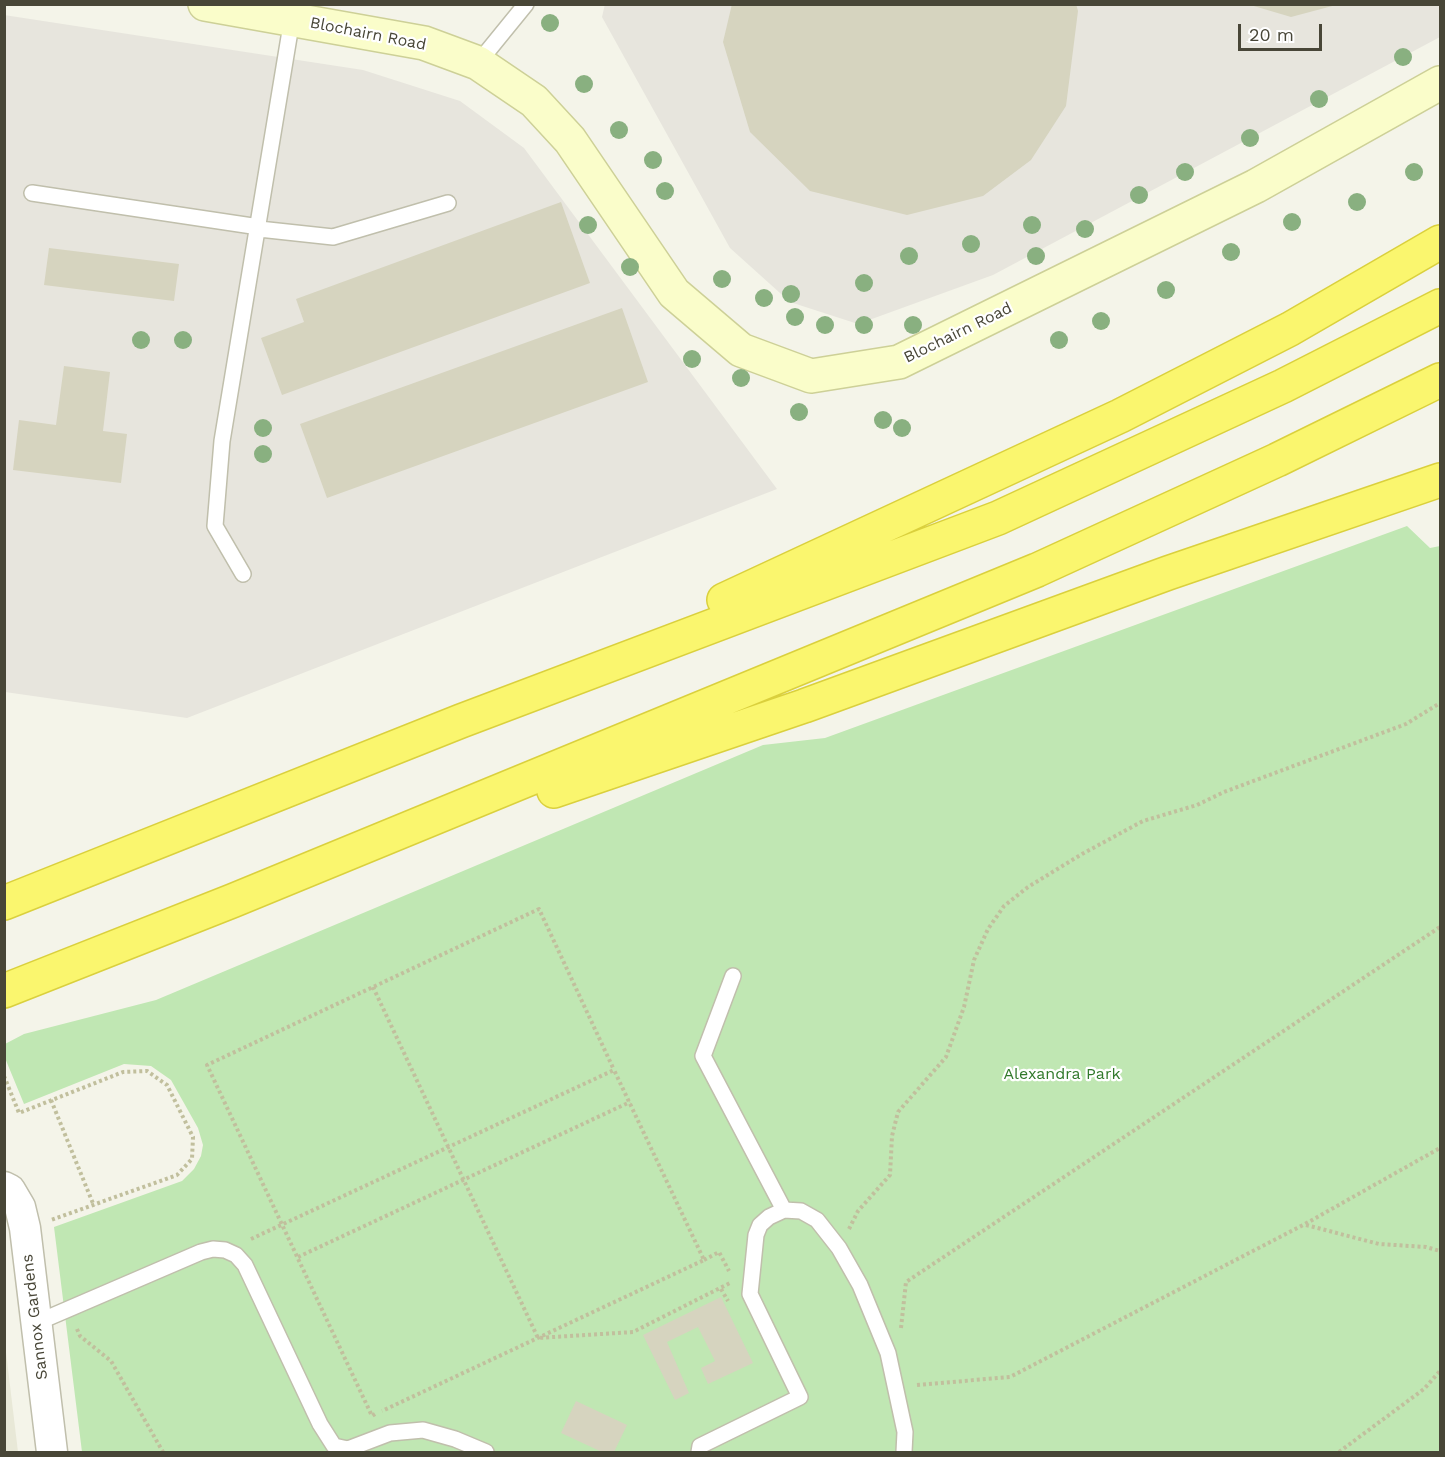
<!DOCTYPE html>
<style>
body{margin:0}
#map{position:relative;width:1445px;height:1457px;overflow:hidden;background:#f4f4e9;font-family:"Work Sans",sans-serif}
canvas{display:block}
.frame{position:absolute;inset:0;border:6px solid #484637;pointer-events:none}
.scale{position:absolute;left:1238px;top:24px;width:84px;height:27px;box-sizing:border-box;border:3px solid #484637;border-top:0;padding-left:8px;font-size:18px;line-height:21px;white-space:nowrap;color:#484637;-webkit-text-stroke:4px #fff;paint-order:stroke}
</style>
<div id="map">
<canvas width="1445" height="1457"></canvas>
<div class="frame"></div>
<div class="scale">20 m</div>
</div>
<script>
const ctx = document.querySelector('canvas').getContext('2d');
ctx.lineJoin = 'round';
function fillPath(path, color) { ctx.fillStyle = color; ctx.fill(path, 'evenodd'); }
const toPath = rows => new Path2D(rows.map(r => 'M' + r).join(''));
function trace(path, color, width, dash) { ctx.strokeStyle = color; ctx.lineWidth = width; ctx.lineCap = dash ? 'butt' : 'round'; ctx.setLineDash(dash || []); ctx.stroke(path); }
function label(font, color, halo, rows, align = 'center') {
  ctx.font = font + ' "Work Sans",sans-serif'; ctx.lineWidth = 4.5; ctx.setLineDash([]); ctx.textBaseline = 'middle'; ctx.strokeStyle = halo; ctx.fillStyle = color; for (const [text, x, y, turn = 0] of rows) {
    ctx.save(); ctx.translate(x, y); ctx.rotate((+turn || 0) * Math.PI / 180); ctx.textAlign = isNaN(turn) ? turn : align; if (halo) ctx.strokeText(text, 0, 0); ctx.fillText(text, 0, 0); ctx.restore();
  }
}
const residential = toPath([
 [5,1344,18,1452,5,1452]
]);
const industrial = toPath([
 [605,4,1440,4,1440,37,993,275,858,324,790,302,730,248,602,17],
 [4,15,363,70,460,101,524,148,777,489,187,718,5,692]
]);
const green = toPath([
 [1407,526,1430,548,1440,546,1440,1452,82,1452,54,1227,182,1181,194,1169,201,1156,203,1145,198,1128,171,1080,151,1066,124,1064,24,1104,5,1058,5,1044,24,1034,156,1000,763,745,825,738]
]);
const building = toPath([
 [732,4,1076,4,1078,11,1066,106,1031,160,983,196,907,215,810,191,750,132,723,42],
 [1247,4,1336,4,1336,5,1291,17],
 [561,202,590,283,282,395,261,338,304,322,296,299],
 [49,248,179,264,174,301,44,285],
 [622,308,648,382,327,498,300,424],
 [64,366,110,372,103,431,127,434,121,483,13,470,19,420,56,425],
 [721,1297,753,1363,708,1384,701,1368,715,1361,698,1327,667,1342,689,1393,675,1400,643,1335],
 [576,1401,627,1425,614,1452,602,1452,561,1433]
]);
const path = toPath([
 [373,987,538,1338,633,1332,730,1283],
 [4,1076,19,1113,123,1072,147,1071,167,1085,193,1137,192,1159,177,1175,51,1220],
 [51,1100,94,1206],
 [1306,1225,1379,1244,1426,1247,1440,1251],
 [849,1229,858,1211,890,1175,892,1136,898,1112,946,1057,964,1007,974,960,988,929,1004,906,1028,887,1082,854,1143,821,1197,805,1224,792,1406,724,1440,703],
 [251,1239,614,1070,704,1260,382,1411],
 [298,1257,630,1102],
 [704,1260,719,1252,729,1271],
 [721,1289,728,1301],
 [901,1328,906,1282,1440,927],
 [77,1329,80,1336,111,1361,163,1452],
 [917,1385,1010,1377,1305,1224,1440,1148],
 [375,1414,372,1416,207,1065,539,909,614,1070],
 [1339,1452,1424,1389,1440,1371]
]);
const lane = toPath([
 [478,63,526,4],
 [32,193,259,227],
 [259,229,333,237,448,203],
 [243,574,215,526,222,441,292,19],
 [733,976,703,1056,784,1210],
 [36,1323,201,1252,213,1249,225,1250,236,1255,245,1265,320,1424,334,1446,348,1449,390,1433,423,1430,455,1439,486,1452],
 [699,1452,700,1446,800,1397,750,1294,756,1235,760,1225,769,1217,784,1210,801,1211,817,1220,839,1248,860,1285,888,1353,905,1432,904,1452]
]);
const street = toPath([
 [4,1187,10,1190,20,1207,25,1228,52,1452]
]);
const secondary = toPath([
 [205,4,424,43,478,63,534,101,570,140,674,293,741,350,811,376,899,362,1256,186,1440,83]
]);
const highway = toPath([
 [724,600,1120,416,1290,329,1440,242],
 [554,791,804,706,1168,573,1440,480],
 [4,903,461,721,998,518,1283,386,1440,306],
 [4,991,232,901,1037,570,1277,460,1440,380]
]);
const trees = [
 [550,23],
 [1403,57],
 [584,84],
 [1319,99],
 [619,130],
 [1250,138],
 [653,160],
 [1185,172],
 [1414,172],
 [665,191],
 [1139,195],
 [1357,202],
 [1292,222],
 [588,225],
 [1032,225],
 [1085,229],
 [971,244],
 [1231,252],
 [909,256],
 [1036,256],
 [630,267],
 [722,279],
 [864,283],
 [1166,290],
 [791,294],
 [764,298],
 [795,317],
 [1101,321],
 [825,325],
 [864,325],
 [913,325],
 [141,340],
 [183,340],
 [1059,340],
 [692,359],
 [741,378],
 [799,412],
 [883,420],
 [263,428],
 [902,428],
 [263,454]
];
const streetNames = [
 ["Blochairn Road",368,34,11],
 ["Blochairn Road",958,333,-26],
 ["Sannox Gardens",35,1317,-97]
];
const parkNames = [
 ["Alexandra Park",1062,1074]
];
fillPath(residential, '#e8e8d7');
fillPath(industrial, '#e7e5dd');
fillPath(green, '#c0e7b3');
fillPath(building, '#d6d4bf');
trace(lane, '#c0bfac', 18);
trace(street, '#c0bfac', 33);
trace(secondary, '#cdd097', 36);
trace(highway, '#dad03d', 36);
trace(path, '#c1bf9d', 4, [3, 3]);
trace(lane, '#fff', 15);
trace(street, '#fff', 30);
trace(secondary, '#fafdca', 33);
trace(highway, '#faf66e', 33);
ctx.fillStyle = '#89b080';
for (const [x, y] of trees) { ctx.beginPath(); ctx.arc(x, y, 9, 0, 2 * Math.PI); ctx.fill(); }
label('16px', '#484637', '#fff', streetNames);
label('16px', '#31792b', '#fff', parkNames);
</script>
